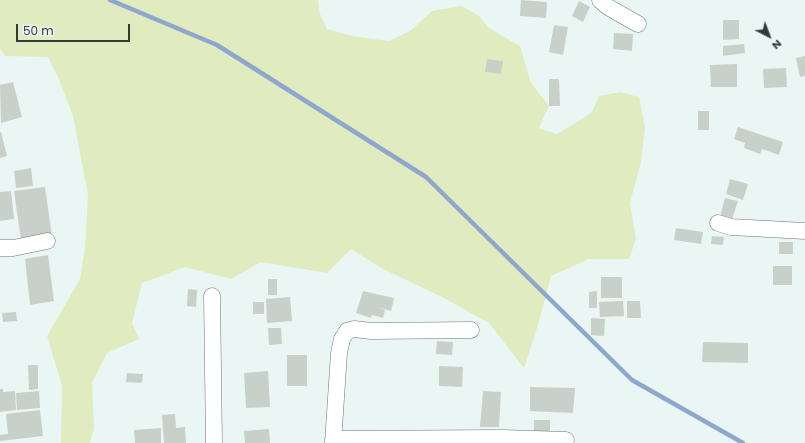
<!DOCTYPE html>
<style>
body{margin:0}
#map{position:relative;width:805px;height:443px;overflow:hidden;background:#eaf6f4;font-family:Poppins,sans-serif}
canvas{display:block}
.north{position:absolute;left:749px;top:16px;width:40px;height:40px;-webkit-text-stroke:3px #eaf6f4;paint-order:stroke;rotate:138deg;font-size:11px;font-weight:700;line-height:16px;text-align:center;color:#353a39}
.north::after{content:'';display:block;margin:auto;width:14px;height:18px;background:#353a39;clip-path:polygon(50% 0,100% 100%,50% 72%,0 100%)}
.scale{position:absolute;left:16px;top:24px;width:114px;height:18px;box-sizing:border-box;border:2px solid #353a39;border-top:0;padding-left:5px;font-size:12px;line-height:14px;white-space:nowrap;color:#353a39;-webkit-text-stroke:3px #eaf6f4;paint-order:stroke}
</style>
<div id="map">
<canvas width="805" height="443"></canvas>
<div class="north">N</div>
<div class="scale">50 m</div>
</div>
<script>
const ctx = document.querySelector('canvas').getContext('2d');
ctx.lineJoin = 'round';
function fillPath(path, color) { ctx.fillStyle = color; ctx.fill(path, 'evenodd'); }
const toPath = rows => new Path2D(rows.map(r => 'M' + r).join(''));
function trace(path, color, width, dash) { ctx.strokeStyle = color; ctx.lineWidth = width; ctx.lineCap = dash ? 'butt' : 'round'; ctx.setLineDash(dash || []); ctx.stroke(path); }
const green = toPath([
 [0,0,318,0,320,14,327,29,352,36,389,41,410,31,432,11,462,6,479,16,489,28,520,46,531,83,549,106,539,128,557,134,577,122,592,112,599,96,620,92,639,97,645,128,641,162,630,203,636,239,629,259,589,259,551,276,538,325,524,368,489,323,442,297,381,268,351,249,327,273,261,262,231,279,185,267,142,283,132,323,139,339,107,353,92,383,94,428,90,443,61,443,62,386,47,336,80,279,85,247,88,195,73,116,58,77,48,57,5,56,0,49]
]);
const stream = toPath([
 [110,0,217,45,426,177,632,380,743,443]
]);
const building = toPath([
 [521,0,547,2,546,18,520,16],
 [579,1,590,7,583,22,572,16],
 [723,20,739,20,739,39,723,40],
 [554,25,568,27,563,55,549,52],
 [614,33,633,34,632,51,613,49],
 [744,44,745,53,723,56,723,46],
 [805,56,805,76,800,77,796,58],
 [487,59,503,61,501,74,485,72],
 [737,64,737,87,711,87,710,65],
 [786,68,787,87,764,88,763,69],
 [549,79,559,79,560,106,549,106],
 [13,82,22,117,1,123,0,85],
 [698,111,709,111,709,130,698,130],
 [738,127,783,142,779,155,762,149,760,154,744,148,745,143,734,139],
 [0,132,1,132,7,156,0,158],
 [31,168,33,186,16,188,14,171],
 [730,179,748,184,743,200,726,194],
 [45,187,52,236,21,240,14,191],
 [11,191,14,219,0,221,0,192],
 [725,198,738,201,731,223,719,220],
 [676,228,703,232,701,244,674,240],
 [712,236,724,237,723,245,711,244],
 [779,242,793,242,793,254,779,254],
 [48,255,54,301,30,305,25,259],
 [773,266,792,266,792,285,773,285],
 [601,277,622,277,622,298,601,298],
 [268,279,277,279,277,295,268,295],
 [188,289,197,290,196,307,187,306],
 [363,291,394,298,391,311,377,307,385,310,383,318,372,315,371,318,356,313],
 [597,291,597,308,589,308,589,292],
 [290,297,292,321,267,323,266,299],
 [623,301,624,316,600,317,599,302],
 [627,301,640,301,641,318,627,318],
 [253,302,264,302,264,314,253,314],
 [16,312,17,321,3,322,2,313],
 [591,318,605,319,604,336,591,335],
 [268,328,281,328,282,344,269,345],
 [437,341,453,342,452,355,436,354],
 [703,342,748,343,748,363,702,362],
 [287,355,307,355,307,386,287,386],
 [28,365,38,365,38,389,29,390],
 [439,366,463,367,462,387,439,386],
 [268,371,270,407,246,408,244,373],
 [127,373,143,374,142,383,126,382],
 [530,387,575,388,573,413,530,411],
 [0,389,3,389,3,392,15,391,16,410,0,412],
 [39,391,40,408,17,410,16,393],
 [483,391,501,392,499,427,480,427],
 [40,410,43,436,0,441,0,435,8,434,6,414],
 [175,414,176,428,185,427,186,443,164,443,162,415],
 [534,420,550,420,550,435,534,435],
 [161,428,161,443,135,443,134,430],
 [269,429,270,443,245,443,244,431]
]);
const minor = toPath([
 [600,0,608,7,638,24],
 [718,223,731,227,805,231],
 [0,248,13,248,47,241],
 [212,296,214,443],
 [333,439,502,438,566,440],
 [333,443,339,353,342,339,347,331,354,329,371,331,471,330]
]);
fillPath(green, '#e0ecc0');
trace(stream, '#8da7cd', 4.5);
fillPath(building, '#c8d0ca');
trace(minor, '#6b7574', 17);
trace(minor, '#fff', 16);
</script>
